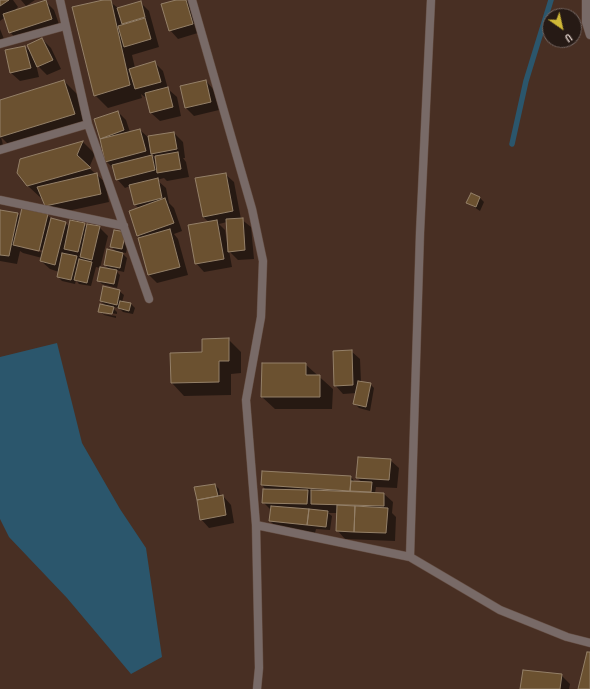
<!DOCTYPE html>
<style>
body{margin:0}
#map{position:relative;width:590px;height:689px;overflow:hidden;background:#482f23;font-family:"Sofia Sans Condensed",sans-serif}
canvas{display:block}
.north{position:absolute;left:542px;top:8px;width:40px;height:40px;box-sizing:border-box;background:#261a15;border:1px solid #72645f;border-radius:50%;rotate:146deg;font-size:11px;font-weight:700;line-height:16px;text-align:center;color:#e4d4cd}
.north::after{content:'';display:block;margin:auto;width:14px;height:18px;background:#d0b837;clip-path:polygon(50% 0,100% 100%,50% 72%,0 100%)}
</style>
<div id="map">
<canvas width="590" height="689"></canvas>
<div class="north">U</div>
</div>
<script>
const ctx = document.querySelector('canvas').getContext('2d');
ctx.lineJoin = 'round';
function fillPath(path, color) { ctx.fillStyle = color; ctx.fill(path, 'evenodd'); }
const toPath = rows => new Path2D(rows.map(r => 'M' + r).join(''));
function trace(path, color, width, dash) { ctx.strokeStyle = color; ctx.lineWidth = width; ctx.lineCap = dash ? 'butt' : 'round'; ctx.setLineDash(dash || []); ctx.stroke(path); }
const water = toPath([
 [57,343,82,443,120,509,146,548,162,657,131,674,67,598,9,537,0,519,0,357]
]);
const shadow = toPath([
 [0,0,13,0,18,7,13,12,45,1,54,10,60,27,18,41,10,32,5,17,0,21],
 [21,0,35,0,26,6],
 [108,0,119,9,140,2,149,11,159,47,132,55,135,68,155,63,163,71,168,89,177,97,181,116,160,121,151,113,147,97,145,97,141,94,142,98,108,108,95,95],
 [180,0,186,0,194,7,201,32,178,39,170,30],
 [0,29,4,39,0,40],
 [42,39,51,48,61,69,47,75,36,64,39,77,20,81,11,73,25,47,32,53],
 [64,81,77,94,87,127,13,149,1,137,3,145,0,146,0,101],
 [206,81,214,90,219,110,194,116,186,108],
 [118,112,126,120,130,132,140,130,150,139,174,133,183,142,185,158,183,158,186,162,189,177,167,181,164,178,157,180,166,188,169,203,174,208,182,231,174,234,178,239,188,275,157,283,149,275,139,239,141,238,138,235,139,209,135,204,130,186,125,188,117,179,114,169,106,161,95,119],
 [152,154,156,158,157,161,154,158],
 [83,142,95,154,89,168,105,182,109,202,54,214,45,206,42,198,41,198,28,186,20,160],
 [225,174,234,182,241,219,251,227,254,259,238,260,229,251,232,267,204,272,196,263,209,222,203,217],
 [227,222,229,243,227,243,225,230,219,224],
 [480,198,484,202,480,211,468,203],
 [0,211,17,214,21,217,47,215,52,219,65,223,70,227,84,224,87,227,99,227,108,236,100,268,96,267,91,286,79,284,76,280,75,284,62,281,58,277,59,272,50,269,41,261,42,258,23,253,20,251,17,264,0,261],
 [23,246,44,251,44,253,23,248],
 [129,237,126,253,121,252,127,258,124,272,115,270,120,275,117,288,102,284,98,280,110,270,105,265,117,252,111,247],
 [119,291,124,295,122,302,131,304,135,308,133,314,123,312,119,308,112,307,117,312,117,314,103,312,103,314,116,316,116,318,104,315,100,311,106,306,101,301],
 [228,339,241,352,241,373,231,374,231,395,184,396,172,383,171,354,203,353],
 [351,351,360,359,361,382,370,384,374,388,370,411,359,408,355,404,357,393,343,394,335,385],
 [305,364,333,389,332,409,275,409,262,397],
 [390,460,399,468,397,488,376,487,375,493,384,494,393,502,392,513,396,517,395,541,345,539,337,530,338,513,328,513,332,516,330,530,316,529,315,533,278,529,270,521,271,510,263,502,266,490,262,485,351,477,356,483,363,483,357,478],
 [215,485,219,489,220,497,223,496,231,505,234,523,209,528,201,519],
 [561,675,570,684,569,689,521,689]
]);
const stream = toPath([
 [512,144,526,81,551,0]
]);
const building = toPath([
 [0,0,9,0,0,6,0,0],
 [46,0,52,19,9,33,3,14,46,0],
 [103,0,111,0,130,85,94,96,72,7,103,0],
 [176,0,186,0,193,24,169,31,161,4,176,0],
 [141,1,145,17,122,24,117,8,141,1],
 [145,18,151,39,124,47,118,26,145,18],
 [42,38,53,60,37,67,27,45,42,38],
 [25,46,31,68,10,73,5,50,25,46],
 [155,61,161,82,135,89,129,69,155,61],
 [64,80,75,114,0,137,0,100,64,80],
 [206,80,211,102,185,108,180,86,206,80],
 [168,87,173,107,150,113,145,93,168,87],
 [118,111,124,130,100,139,94,119,118,111],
 [140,129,146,151,105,162,100,139,140,129],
 [174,132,177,149,151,154,148,136,174,132],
 [83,141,77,155,91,168,27,186,17,173,20,159,83,141],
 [178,152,181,169,157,173,155,156,178,152],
 [152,155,155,170,116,180,112,165,152,155],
 [97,173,101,194,45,206,37,187,97,173],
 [226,173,233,211,203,217,195,178,226,173],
 [158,178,162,198,134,205,129,185,158,178],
 [471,193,480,197,476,207,466,203,471,193],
 [165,198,174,223,137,236,129,211,165,198],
 [22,208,48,214,39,251,13,245,22,208],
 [0,210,18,213,9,256,0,255,0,210],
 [51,218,66,222,55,265,40,261,51,218],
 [243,218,245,250,228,252,226,219,243,218],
 [70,220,85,223,78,252,64,249,70,220],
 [217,220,224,259,195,264,188,225,217,220],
 [87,224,100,226,92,260,80,257,87,224],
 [170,229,180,267,148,275,138,238,170,229],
 [114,230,126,232,122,249,110,247,114,230],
 [107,249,123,253,120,268,104,265,107,249],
 [62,253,77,256,71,280,57,277,62,253],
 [79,259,92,262,87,283,74,280,79,259],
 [100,267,117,270,114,284,97,281,100,267],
 [103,286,120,290,117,305,100,301,103,286],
 [120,301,131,303,129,311,118,308,120,301],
 [100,304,114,307,112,314,98,312,100,304],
 [229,338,229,361,219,361,219,382,171,383,170,353,202,352,202,339,229,338],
 [352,350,353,385,334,386,333,351,352,350],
 [262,363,306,363,306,375,320,375,320,397,261,397,262,363],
 [358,381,371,383,366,407,353,404,358,381],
 [358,457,391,459,389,480,356,478,358,457],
 [262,471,351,476,350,491,261,485,262,471],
 [351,481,372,482,371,492,350,491,351,481],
 [215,484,218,496,197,500,194,487,215,484],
 [263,489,308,490,307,504,262,503,263,489],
 [311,490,384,493,384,506,311,504,311,490],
 [223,495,226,515,200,520,197,500,223,495],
 [337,505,355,506,354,532,336,531,337,505],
 [271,506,309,509,307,525,269,521,271,506],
 [355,506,388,508,386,533,354,532,355,506],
 [309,509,328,511,326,527,307,525,309,509],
 [587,652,590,652,590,689,578,689,587,652],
 [523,670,562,674,560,689,520,689,523,670]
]);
const lane = toPath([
 [586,0,586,22,590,35]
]);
const street = toPath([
 [60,0,88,124,149,299],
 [192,0,252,209,263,261,261,317,246,400,256,525,259,668,257,689],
 [0,44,65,26],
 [0,150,88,124],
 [0,200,124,226],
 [256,525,410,557,500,610,567,637,590,643],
 [410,557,420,233,431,0]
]);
fillPath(water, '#2b566c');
fillPath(shadow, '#0007');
trace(stream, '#2b566c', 5.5);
fillPath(building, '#6b5130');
trace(building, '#948068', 1);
trace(lane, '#644d42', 9);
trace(street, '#644d42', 9);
trace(lane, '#786a67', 8);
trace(street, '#786a67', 8);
</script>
